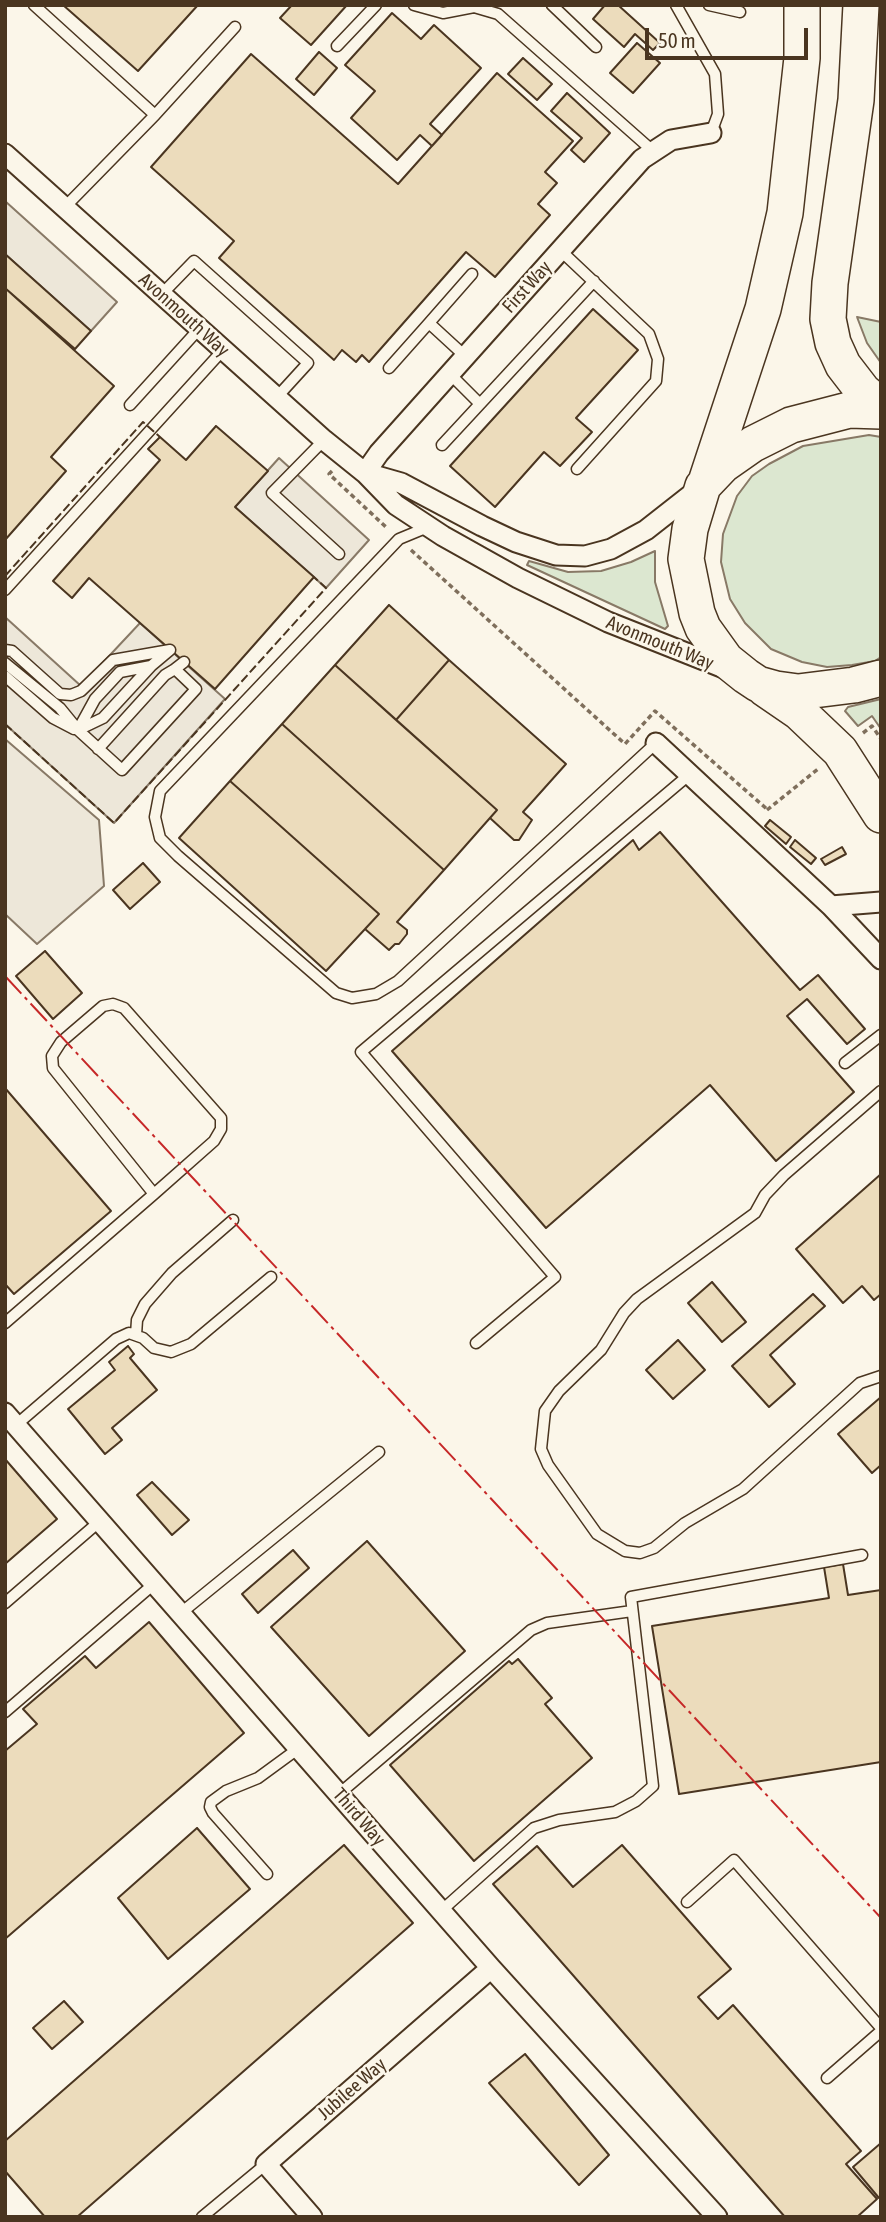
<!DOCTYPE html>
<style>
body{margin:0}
#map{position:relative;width:886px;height:2222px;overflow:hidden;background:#fbf6e9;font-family:"Asap Condensed",sans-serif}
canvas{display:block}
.frame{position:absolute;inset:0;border:7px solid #4a3520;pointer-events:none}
.scale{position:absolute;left:645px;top:28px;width:163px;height:32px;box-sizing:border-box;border:4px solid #4a3520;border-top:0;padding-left:9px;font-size:21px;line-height:24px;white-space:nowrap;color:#4a3520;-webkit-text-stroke:5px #fbf6e9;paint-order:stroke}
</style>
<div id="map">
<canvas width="886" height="2222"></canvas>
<div class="frame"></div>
<div class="scale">50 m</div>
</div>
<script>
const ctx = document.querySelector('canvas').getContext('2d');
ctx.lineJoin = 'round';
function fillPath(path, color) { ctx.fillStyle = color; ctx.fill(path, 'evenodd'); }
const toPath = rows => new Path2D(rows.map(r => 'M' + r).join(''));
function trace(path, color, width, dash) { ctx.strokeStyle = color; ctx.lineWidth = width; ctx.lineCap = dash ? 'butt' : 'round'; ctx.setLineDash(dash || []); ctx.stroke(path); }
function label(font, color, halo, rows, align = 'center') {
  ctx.font = font + ' "Asap Condensed",sans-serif'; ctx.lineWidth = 5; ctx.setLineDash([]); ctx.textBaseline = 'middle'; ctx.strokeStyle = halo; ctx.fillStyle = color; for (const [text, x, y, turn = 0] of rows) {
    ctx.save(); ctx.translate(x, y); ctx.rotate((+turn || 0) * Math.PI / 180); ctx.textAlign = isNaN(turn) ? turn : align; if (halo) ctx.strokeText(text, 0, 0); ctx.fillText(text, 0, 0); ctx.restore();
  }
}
const green = toPath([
 [857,317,881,322,881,363,867,343,857,317],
 [869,435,881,437,881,657,875,661,852,665,827,667,802,662,771,649,745,623,730,599,721,562,723,534,737,496,752,476,769,464,803,446,869,435],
 [655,551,655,582,668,626,665,629,527,565,529,561,568,572,601,571,631,562,655,551],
 [881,699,881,729,872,716,858,726,845,711,848,707,881,699]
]);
const parking = toPath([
 [5,201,117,302,91,331,5,254,5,201],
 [279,458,369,540,326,588,235,507,279,458],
 [5,617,81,686,140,623,225,699,114,823,5,724,5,617],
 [5,739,99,820,104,886,37,944,5,914,5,739]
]);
const building = toPath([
 [63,5,198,5,138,71,63,5],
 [292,5,347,5,311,45,280,18,292,5],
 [605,5,618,5,660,43,653,50,635,34,624,47,593,19,605,5],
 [392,13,421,39,434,25,481,68,430,124,442,135,432,146,420,135,397,160,351,118,375,91,345,65,392,13],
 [637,43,660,63,633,93,610,73,637,43],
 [319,52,337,68,314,95,296,79,319,52],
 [251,54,398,184,497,73,573,141,545,172,557,183,538,204,550,215,495,277,466,252,369,362,362,355,356,362,342,350,334,360,219,258,234,241,151,167,251,54],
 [523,58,552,84,537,100,508,74,523,58],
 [567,93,610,133,584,162,571,150,582,138,551,111,567,93],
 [5,254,91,331,75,349,5,288,5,254],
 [5,288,114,386,51,457,66,471,5,540,5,288],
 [593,309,638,350,576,418,592,432,560,466,544,452,495,507,450,466,593,309],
 [216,426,268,471,235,507,314,577,215,689,89,578,72,598,53,581,160,460,148,449,160,437,186,460,216,426],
 [389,605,449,660,396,720,335,665,389,605],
 [449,660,566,764,523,812,532,820,519,840,514,840,490,818,497,810,396,720,449,660],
 [335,665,497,810,444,870,282,724,335,665],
 [282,724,444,870,397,922,407,930,407,934,399,944,395,944,389,950,365,929,379,914,230,781,282,724],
 [230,781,379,914,326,971,179,838,230,781],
 [770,820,791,837,786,844,765,826,770,820],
 [660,832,800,990,818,975,865,1029,847,1044,807,999,787,1016,854,1092,776,1161,710,1085,546,1228,392,1051,633,840,639,850,660,832],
 [795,840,816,858,811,864,790,847,795,840],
 [842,847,846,854,825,865,821,859,842,847],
 [143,863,160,882,130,909,113,890,143,863],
 [45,951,82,993,53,1019,16,976,45,951],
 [5,1088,111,1211,14,1294,5,1284,5,1088],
 [881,1174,881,1294,874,1300,862,1286,843,1303,796,1249,881,1174],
 [712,1282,746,1322,722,1342,688,1303,712,1282],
 [813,1294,825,1306,770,1355,795,1384,769,1407,732,1366,813,1294],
 [678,1340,705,1370,673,1399,646,1370,678,1340],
 [128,1346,134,1354,130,1358,157,1390,112,1428,122,1440,105,1454,68,1409,115,1370,109,1362,128,1346],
 [881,1397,881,1465,872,1473,838,1434,881,1397],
 [5,1459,57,1519,5,1564,5,1459],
 [152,1482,189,1520,172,1535,137,1495,152,1482],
 [367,1541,465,1651,369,1736,271,1627,367,1541],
 [293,1550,309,1568,258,1613,242,1594,293,1550],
 [843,1564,848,1595,881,1590,881,1762,679,1794,652,1626,829,1598,824,1567,843,1564],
 [149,1622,244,1733,5,1939,5,1751,37,1724,23,1709,85,1656,96,1668,149,1622],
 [518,1659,552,1698,545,1704,592,1758,474,1861,390,1765,509,1661,512,1664,518,1659],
 [197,1828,250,1889,168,1959,118,1898,197,1828],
 [344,1845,413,1923,77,2217,45,2217,5,2171,5,2141,344,1845],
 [622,1845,731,1969,698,1997,718,2019,733,2005,861,2151,846,2164,877,2199,857,2217,785,2217,493,1884,537,1846,573,1887,622,1845],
 [64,2001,83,2022,52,2049,33,2028,64,2001],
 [525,2054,609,2155,579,2185,489,2083,525,2054],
 [881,2143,881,2197,879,2198,853,2167,881,2143]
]);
const path = toPath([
 [332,471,329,474,387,528],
 [411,550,625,744,655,711,768,810],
 [863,733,872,726,881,739],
 [767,810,818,769]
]);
const lane = toPath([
 [34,5,155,115],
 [414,5,443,13,474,7,498,14,654,152],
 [552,5,596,47],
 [676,5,715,74,718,114,711,133],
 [709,5,740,12],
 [337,46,376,5],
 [65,207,155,115,235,27],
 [560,250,649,334,658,359,656,381,577,469],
 [161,295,194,261,308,363,277,397],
 [429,323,472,274],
 [389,368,429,323,466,357],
 [451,375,480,404],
 [130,405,199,329],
 [324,440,272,493,339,554],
 [442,445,594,281],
 [428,527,399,539,160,791,155,817,160,838,178,856,336,993,352,998,376,994,398,981,656,743],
 [5,590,223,350],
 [5,650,12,651,60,694,71,695,81,691,113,660,170,650],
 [5,663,60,708,78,730,122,770,196,689,175,669,184,662],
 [5,676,53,718,74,729],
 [78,730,103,718,151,666,170,650],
 [78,730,95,699,120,672,151,666],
 [98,749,165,675,175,669],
 [845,1063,881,1035],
 [881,1091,784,1175,765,1195,755,1213,637,1299,624,1313,601,1350,559,1391,545,1411,541,1449,548,1465,597,1534,625,1551,640,1553,654,1548,685,1523,743,1489,860,1383,881,1376],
 [5,1323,154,1194,214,1141,221,1129,221,1118,124,1008,113,1004,103,1006,61,1042,52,1056,53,1068,154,1194],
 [136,1335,137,1320,145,1304,172,1273,233,1220],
 [476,1343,555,1277,361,1052,690,774],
 [16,1425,116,1339,129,1333,143,1338,154,1348,171,1352,191,1344,271,1277],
 [5,1603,100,1521],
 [181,1613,379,1452],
 [5,1712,155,1583],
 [339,1794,531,1630,547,1623,632,1611],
 [267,1874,213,1813,210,1807,211,1802,226,1791,258,1778,299,1748],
 [687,1902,734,1860,881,2028],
 [441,1911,534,1828,559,1820,615,1812,636,1801,653,1786,631,1597,862,1555],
 [827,2078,881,2031],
 [202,2217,266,2164]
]);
const street = toPath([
 [5,154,324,440,365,473,396,505,443,536,518,578,608,622,729,670],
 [365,473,379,453,642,159,671,140,711,133],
 [366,473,401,483,482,526,516,542,556,555,585,556,611,549,646,530,697,490],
 [656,743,831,906,881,959],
 [831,906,881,902],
 [5,1413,491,1968,717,2217],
 [312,2217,266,2164,491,1968]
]);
const highway = toPath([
 [861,5,856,100,830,283,828,319,833,343,843,365,863,391,881,406],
 [881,411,849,410,791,425,753,444,723,465,703,486,690,529,686,559,697,613,703,628,726,660,746,676,758,684,776,689,798,692,854,685,881,678],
 [707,479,763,309,785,213,802,58,802,5],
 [764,688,799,712,840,751,881,815]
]);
const fence = toPath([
 [5,576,143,422,160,437],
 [5,724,114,823,326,588,314,577]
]);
const power = toPath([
 [5,976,881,1918]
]);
const streetNames = [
 ["First Way",527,287,-48],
 ["Avonmouth Way",184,315,42],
 ["Avonmouth Way",660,643,22],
 ["Third Way",359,1817,49],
 ["Jubilee Way",352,2089,-41]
];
fillPath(green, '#dce7d0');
trace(green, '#887966', 2);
fillPath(parking, '#ede7d9');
trace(parking, '#887966', 2);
fillPath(building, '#ecdcbc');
trace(building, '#4a3520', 2);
trace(lane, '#4a3520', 13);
trace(street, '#4a3520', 23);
trace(highway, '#4a3520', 38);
trace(path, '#7f6f5c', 3.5, [5, 3.5]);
trace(lane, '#fbf6e9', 10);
trace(street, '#fbf6e9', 19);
trace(highway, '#fbf6e9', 35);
trace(fence, '#4a3520', 2, [9, 3.5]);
trace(power, '#c62828', 2, [24, 5, 3.5, 5]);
label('19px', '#4a3520', '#fbf6e9', streetNames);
</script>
